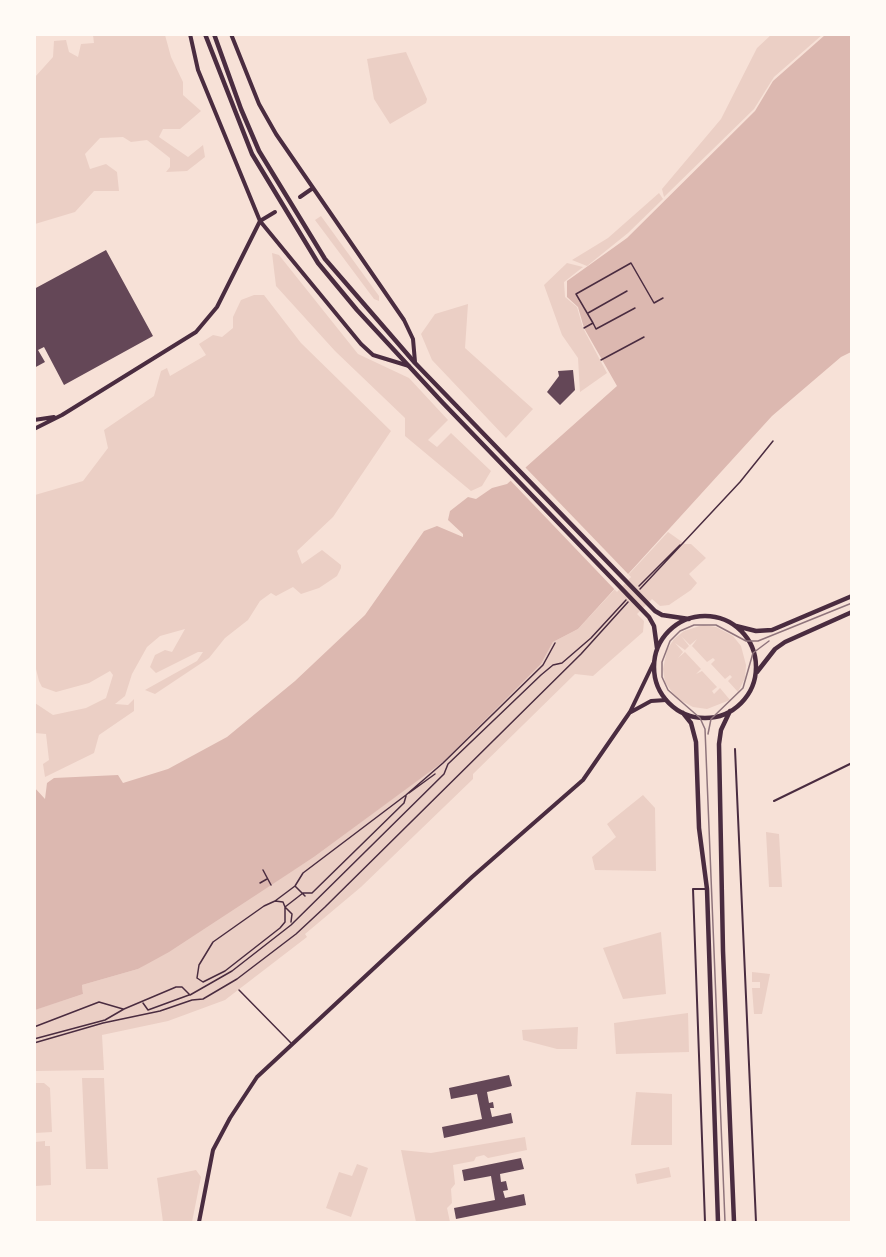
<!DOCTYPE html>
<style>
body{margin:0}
#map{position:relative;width:886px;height:1257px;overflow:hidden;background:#f7e1d7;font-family:"Fira Sans Condensed",sans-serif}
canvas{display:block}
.frame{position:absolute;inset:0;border:36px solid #fffaf5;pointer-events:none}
</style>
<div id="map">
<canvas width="886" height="1257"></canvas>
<div class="frame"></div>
</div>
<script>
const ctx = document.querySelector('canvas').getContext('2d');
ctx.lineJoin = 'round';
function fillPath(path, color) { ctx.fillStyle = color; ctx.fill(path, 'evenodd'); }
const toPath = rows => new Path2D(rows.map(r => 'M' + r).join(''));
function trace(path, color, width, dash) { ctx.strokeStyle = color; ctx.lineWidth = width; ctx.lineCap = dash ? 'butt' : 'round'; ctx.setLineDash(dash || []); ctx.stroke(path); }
const green = toPath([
 [772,34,822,35,774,77,754,109,664,197,662,189,721,119,757,48],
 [93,35,165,35,171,57,183,82,183,95,201,111,180,129,163,129,159,137,188,157,203,145,205,157,187,171,166,172,170,167,170,158,147,140,131,142,123,137,100,138,85,154,90,169,106,164,117,172,119,191,94,191,75,212,35,224,35,77,53,57,54,41,66,40,69,52,78,57,81,44,94,43],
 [406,52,427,99,426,103,390,124,374,99,367,59],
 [659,193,663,199,628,233,587,266,572,260,608,238],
 [321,216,379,296,379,301,374,299,315,220],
 [272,253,279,255,358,354,409,378,448,420,428,440,437,447,451,433,491,471,482,486,471,491,405,436,405,418,335,351,276,286],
 [567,263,583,267,564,282,565,297,577,307,583,328,607,373,580,392,578,358,562,335,544,285],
 [254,295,264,295,301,343,391,431,333,517,297,551,302,564,322,550,341,565,341,568,337,576,319,588,301,594,293,587,276,596,271,593,260,601,248,620,225,638,209,658,155,694,145,690,197,661,203,652,198,652,156,673,150,667,155,655,165,650,172,652,185,629,160,636,147,647,132,674,125,696,115,704,128,705,134,699,134,711,99,735,94,753,45,777,43,764,49,760,46,734,35,733,35,703,53,715,86,708,106,698,113,675,110,671,89,683,56,692,42,687,39,681,34,661,35,495,83,481,108,448,104,430,154,396,161,371,167,368,170,376,206,355,199,344,213,335,222,337,233,328,233,317,241,300],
 [468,304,465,348,533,409,506,438,432,360,421,334,435,314],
 [668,532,685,544,691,544,706,558,689,574,697,583,691,590,669,605,660,606,652,599,637,614,644,621,643,632,593,676,575,674,473,774,473,779,361,887,305,934,307,937,225,1000,168,1021,102,1035,104,1070,35,1071,34,1010,83,994,82,985,138,969,314,857,442,762,541,664,553,642,578,629],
 [703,625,716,627,733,636,741,646,746,665,745,678,738,692,728,681,732,677,730,675,725,679,711,664,715,660,713,658,707,662,692,646,697,639,690,645,681,636,689,646,685,650,675,643,683,652,678,658,685,652,701,669,696,674,702,671,717,687,712,691,714,694,720,688,730,700,707,709,693,707,676,698,665,682,663,669,667,650,674,639,684,631],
 [643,795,655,808,656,871,595,870,592,857,616,837,607,824],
 [766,832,779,834,782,887,769,887],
 [661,932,666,994,623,999,603,948],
 [752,972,770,974,762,1014,754,1014,752,988,760,988,760,982,752,982],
 [688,1013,689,1052,616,1054,614,1023],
 [578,1027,577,1049,557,1049,523,1040,522,1030],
 [82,1078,104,1078,108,1169,86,1169],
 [35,1083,44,1083,50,1088,52,1132,35,1133],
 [636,1092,672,1094,672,1145,631,1145],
 [525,1137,527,1150,488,1158,484,1155,476,1157,474,1161,453,1165,455,1184,451,1189,452,1203,447,1208,450,1222,416,1222,401,1150,431,1153],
 [45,1141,45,1146,50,1146,51,1185,35,1186,35,1142],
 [357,1164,368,1168,351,1217,326,1208,339,1172,352,1176],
 [669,1167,671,1177,637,1184,635,1174],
 [196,1170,201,1177,192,1222,163,1222,157,1178]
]);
const water = toPath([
 [825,35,851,35,851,352,841,357,772,416,578,629,553,642,541,664,443,762,314,857,169,952,138,969,82,985,83,994,35,1010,34,787,45,799,47,783,54,778,118,775,123,783,168,769,227,737,295,681,365,615,424,531,437,526,463,537,463,534,448,520,450,511,468,497,476,499,492,488,507,484,617,386,584,328,578,307,567,297,567,281,627,238,755,111,773,81]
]);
const pier = toPath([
 [524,466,631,577,617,592,509,479]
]);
const building = toPath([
 [106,250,153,336,64,385,44,347,38,350,45,362,34,368,34,289],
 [573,370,575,390,560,405,547,392,559,376,558,371],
 [509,1075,512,1086,487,1092,489,1103,493,1102,494,1108,490,1108,492,1117,511,1113,513,1123,444,1138,442,1127,482,1119,477,1094,451,1099,449,1088],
 [521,1158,524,1169,500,1174,501,1182,506,1181,508,1190,503,1191,505,1198,524,1194,526,1205,456,1219,454,1208,495,1200,491,1176,464,1181,462,1170]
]);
const path = toPath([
 [588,313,627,291],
 [593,323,576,294,631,263,654,303,663,298],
 [584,328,593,323,596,329,635,308],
 [601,360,644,337],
 [639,586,680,545],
 [640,589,740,482,773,441],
 [409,793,435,774],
 [263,870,271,885],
 [260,883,267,879],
 [295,886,305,896],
 [275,901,295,886,303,873,406,795,443,763,543,665,555,643],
 [275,901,283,902,285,907,285,922,280,928,225,971,203,982,197,978,199,965,213,942,264,906,275,901],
 [291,922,292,914,285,907,303,893,312,893,404,803,406,796],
 [143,1003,148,1010,189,995],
 [34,1027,99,1002,123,1009],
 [34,1039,105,1020,124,1009,176,987,182,987,190,995,232,971,291,925,444,774,448,764,541,675,553,665,562,663,591,638,626,600],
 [34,1043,103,1023,160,1011,192,1000,203,999,237,979,296,934,325,907,581,654,628,602]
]);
const service = toPath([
 [239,990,291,1043]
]);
const minor = toPath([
 [735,749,756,1222],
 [774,801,852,763],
 [705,1222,693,889,705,889]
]);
const secondary = toPath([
 [190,34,198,70,260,221,361,344,373,355,409,366],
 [231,34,259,104,276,134,404,320,413,339,415,362],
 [300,197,313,188],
 [34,420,54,417],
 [34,429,62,415,196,332,217,307,260,221,275,212],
 [631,712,651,701,666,700],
 [199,1222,213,1150,230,1118,257,1077,472,877,583,780,630,712,654,662]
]);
const trunk = toPath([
 [205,34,252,154,318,263,357,310,443,403,649,617,654,626,657,648],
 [214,34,241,109,259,151,325,259,415,363,655,611,662,615,689,619],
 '654 667a51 51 0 1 1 102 0a51 51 0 1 1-102 0Z',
 [736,626,756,631,772,630,852,596],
 [757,672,775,649,785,642,852,612],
 [730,711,721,730,719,744,723,951,734,1222],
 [683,713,691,723,696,742,699,828,707,889,718,1222]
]);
const tram = toPath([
 [708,734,711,719,743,688,753,653,769,641],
 [725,1222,705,729,700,718,668,690,662,677,662,662,670,641,680,631,694,625,716,625,746,641,758,641,852,603]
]);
fillPath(green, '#ebcfc5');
fillPath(water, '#dcb8b0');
fillPath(pier, '#f7e1d7');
fillPath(building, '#644757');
trace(path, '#4a2c40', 1.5);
trace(service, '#4a2c40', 1.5);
trace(minor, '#4a2c40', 2);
trace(secondary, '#4a2c40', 4);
trace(trunk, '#4a2c40', 4.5);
trace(tram, '#8f747c', 1.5);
</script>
